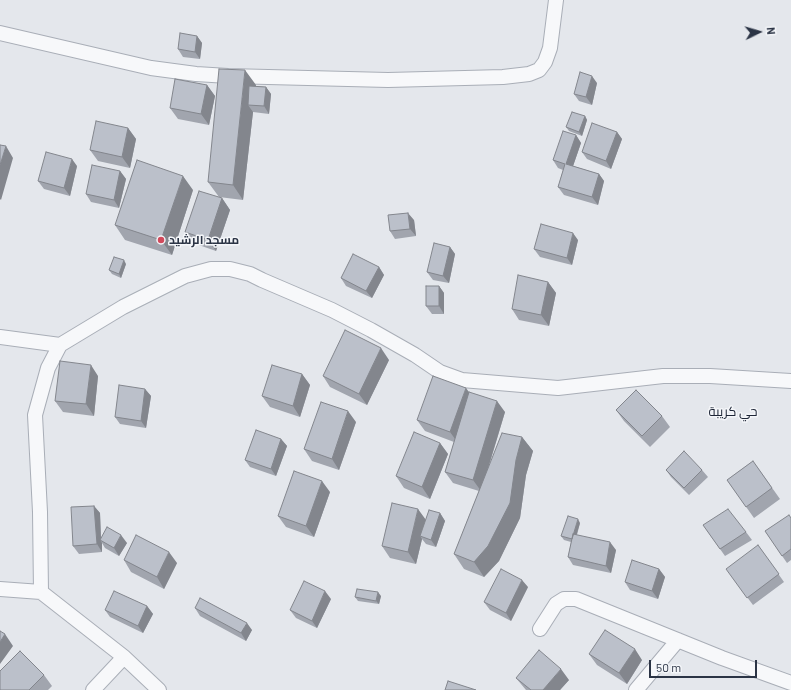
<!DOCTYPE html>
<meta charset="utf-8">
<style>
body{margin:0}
#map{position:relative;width:791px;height:690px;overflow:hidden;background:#e4e7ec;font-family:Barlow,sans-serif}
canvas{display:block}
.north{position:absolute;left:739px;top:12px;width:40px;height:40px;-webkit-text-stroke:3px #f4f6f9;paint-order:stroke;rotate:85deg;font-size:11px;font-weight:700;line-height:16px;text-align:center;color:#2b3445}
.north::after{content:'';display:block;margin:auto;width:14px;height:18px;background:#2b3445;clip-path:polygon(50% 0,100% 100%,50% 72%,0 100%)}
.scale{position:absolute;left:649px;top:660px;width:108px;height:18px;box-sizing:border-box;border:2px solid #2b3445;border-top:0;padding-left:5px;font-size:12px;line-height:14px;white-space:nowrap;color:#2b3445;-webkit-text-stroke:3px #f4f6f9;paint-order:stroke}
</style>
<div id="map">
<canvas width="791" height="690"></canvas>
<div class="north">N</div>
<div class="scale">50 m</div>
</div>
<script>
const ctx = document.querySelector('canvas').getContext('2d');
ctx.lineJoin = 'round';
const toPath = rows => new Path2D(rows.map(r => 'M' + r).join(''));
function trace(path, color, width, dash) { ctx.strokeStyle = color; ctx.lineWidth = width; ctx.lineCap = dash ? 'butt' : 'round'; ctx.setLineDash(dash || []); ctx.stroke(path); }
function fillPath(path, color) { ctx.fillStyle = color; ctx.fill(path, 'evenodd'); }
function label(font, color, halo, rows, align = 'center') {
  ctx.font = font + ' Barlow,Cairo,sans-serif'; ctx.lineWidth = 3; ctx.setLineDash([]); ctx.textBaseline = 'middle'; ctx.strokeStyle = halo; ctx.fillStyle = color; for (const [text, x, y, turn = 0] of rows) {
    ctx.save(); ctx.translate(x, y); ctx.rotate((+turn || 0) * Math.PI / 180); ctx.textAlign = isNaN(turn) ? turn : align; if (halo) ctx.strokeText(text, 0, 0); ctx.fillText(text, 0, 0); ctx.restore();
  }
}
const minor = toPath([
 [0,33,151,68,196,74,228,76,388,80,503,77,529,74,539,70,545,62,550,48,556,0],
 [0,337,60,345],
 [0,589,41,592,124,657,159,690],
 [41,592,40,512,35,415,48,368,60,345,123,307,185,276,211,269,230,269,250,274,262,280,332,310,371,330,415,355,440,372,462,380,558,388,663,376,710,376,791,381],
 [540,629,556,604,564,599,576,599,722,658,791,683],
 [93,690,124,657],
 [636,690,678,640]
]);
const wall = toPath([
 [197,36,202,43,200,59,183,57,178,49],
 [597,83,592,105,579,101,574,94],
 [207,85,215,96,209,125,178,119,170,108],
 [256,85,256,86,266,87,271,94,269,114,253,112,243,200,219,197,208,182],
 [585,116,587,120,582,136,569,131,566,127],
 [128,128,136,139,130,168,98,161,90,150],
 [617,132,622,139,611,169,587,159,582,152],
 [576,135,581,143,573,166,599,174,604,181,598,205,564,195,558,187,563,170,558,168,553,160],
 [77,166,70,196,44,189,38,181],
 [120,171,126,179,119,208,91,202,86,194],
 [193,190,172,255,125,240,115,225],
 [222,198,230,210,216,251,193,243,185,232],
 [414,220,416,236,395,239,390,231],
 [578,240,572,265,540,257,534,249],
 [450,247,455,254,449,283,433,280,427,272],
 [126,264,121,278,112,274,109,270],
 [379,267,384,275,372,298,346,286,341,278],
 [548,282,556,293,549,326,519,320,512,309],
 [439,286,444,293,444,314,432,314,426,306],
 [389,360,367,405,330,387,323,376],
 [302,374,310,385,300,417,270,407,262,396],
 [98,376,94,416,63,412,55,401],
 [145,389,151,396,146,428,120,424,115,417],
 [469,393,505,412,489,466,522,437,533,451,526,475,520,518,499,561,484,577,464,569,454,554,479,491,453,483,445,472,454,442,425,431,417,420],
 [616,410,662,416,670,427,650,447,624,421],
 [356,422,339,470,312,461,304,449],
 [281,439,287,446,276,476,250,467,245,460],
 [440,443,448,454,430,499,404,488,396,476],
 [753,461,780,499,754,518,727,480],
 [666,470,702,470,708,477,689,495,671,477],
 [330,492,314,537,286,527,278,516],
 [94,506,100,513,101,537,127,543,119,556,105,548,102,543,102,552,79,554,73,546],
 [440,513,445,521,436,547,426,544,422,539,416,564,390,558,382,546],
 [791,518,791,560,787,563,765,531],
 [580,523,577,535,616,550,611,573,573,565,568,557,571,542,564,540,561,536],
 [703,525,746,532,752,540,725,556],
 [758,545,784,582,753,605,732,577],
 [124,560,177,563,164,589,131,572],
 [659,569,665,577,658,599,630,590,625,582],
 [528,587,511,621,490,610,484,602],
 [381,596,379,604,358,601,355,597],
 [331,599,317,628,296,618,290,610],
 [147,606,153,614,143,633,110,617,105,610],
 [195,608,252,630,246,641,200,616],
 [589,654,642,660,627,684,597,665],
 [44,675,52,686,48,690,0,690],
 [516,678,569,680,560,690,526,690]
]);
const shadedWall = toPath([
 [197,36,202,43,200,59,195,52],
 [245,70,256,85,254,105,248,105,253,112,243,200,233,185],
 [592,76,597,83,592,105,586,97],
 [207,85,215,96,209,125,201,114],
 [266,87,271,94,269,114,264,106],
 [585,116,587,120,582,136,579,132],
 [128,128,136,139,130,168,122,157],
 [617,132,622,139,611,169,606,161],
 [576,135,581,143,571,172,566,164],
 [6,146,13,158,1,200,0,199,0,165],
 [72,159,77,166,70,196,64,188],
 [120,171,126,179,119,208,114,200],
 [599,174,604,181,598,205,592,197],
 [183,176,193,190,172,255,161,240],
 [222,198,230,210,216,251,208,240],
 [408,213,414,220,416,236,410,229],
 [573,233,578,240,572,265,567,258],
 [450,247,455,254,449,283,443,276],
 [124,260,126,264,121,278,119,274],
 [379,267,384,275,372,298,366,291],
 [548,282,556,293,549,326,541,315],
 [439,286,444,293,444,314,439,306],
 [381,348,389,360,367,405,359,394],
 [91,365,98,376,94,416,86,404],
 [302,374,310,385,300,417,293,406],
 [466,388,474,399,458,443,450,432],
 [145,389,151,396,146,428,141,421],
 [497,401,505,412,481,491,473,480],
 [348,411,356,422,339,470,332,459],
 [522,437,533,451,526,475,520,518,499,561,484,577,474,562,516,460],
 [281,439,287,446,276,476,271,469],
 [440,443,448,454,430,499,422,487],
 [322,481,330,492,314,537,306,526],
 [94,506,100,513,101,541,100,540,102,543,102,552,97,544],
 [418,509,426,520,420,536,422,539,416,564,408,552],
 [440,513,445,521,436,547,431,540],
 [578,519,580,523,574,543,572,539],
 [121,535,127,543,119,556,114,548],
 [610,542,616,550,611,573,606,566],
 [169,552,177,563,164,589,157,577],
 [659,569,665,577,658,599,652,591],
 [522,580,528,587,511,621,506,613],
 [325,591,331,599,317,628,312,621],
 [378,592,381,596,379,604,376,601],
 [147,606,153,614,143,633,138,626],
 [247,623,252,630,246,641,241,633],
 [5,634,13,646,0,664,0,642],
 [635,649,642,660,627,684,619,673],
 [561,669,569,680,560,690,543,690]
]);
const building = toPath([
 [180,33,197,36,195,52,178,49,180,33],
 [219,69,245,70,233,185,208,182,219,69],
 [580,72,592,76,586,97,574,94,580,72],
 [175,79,207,85,201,114,170,108,175,79],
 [249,86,266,87,264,106,248,105,249,86],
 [572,112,585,116,579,132,566,127,572,112],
 [96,121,128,128,122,157,90,150,96,121],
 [592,123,617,132,606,161,582,152,592,123],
 [563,131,576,135,566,164,599,174,592,197,558,187,565,164,553,160,563,131],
 [0,145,6,146,0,165,0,145],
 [46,152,72,159,64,188,38,181,46,152],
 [137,160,183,176,161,240,115,225,137,160],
 [92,165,120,171,114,200,86,194,92,165],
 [199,191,222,198,208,240,185,232,199,191],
 [408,213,410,229,390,231,388,215,408,213],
 [541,224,573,233,567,258,534,249,541,224],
 [434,243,450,247,443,276,427,272,434,243],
 [353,254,379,267,366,291,341,278,353,254],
 [114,257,124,260,119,274,109,270,114,257],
 [518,275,548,282,541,315,512,309,518,275],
 [426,286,439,286,439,306,426,306,426,286],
 [345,330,381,348,359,394,323,376,345,330],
 [60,361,91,365,86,404,55,401,60,361],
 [272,365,302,374,293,406,262,396,272,365],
 [433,376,466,388,450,432,417,420,433,376],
 [119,385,145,389,141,421,115,417,119,385],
 [636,390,662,416,642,436,616,410,636,390],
 [469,392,497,401,473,480,445,472,469,392],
 [321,402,348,411,332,459,304,449,321,402],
 [256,430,281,439,271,469,245,460,256,430],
 [414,432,440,443,422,487,396,476,414,432],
 [502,433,522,437,516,460,510,503,488,546,474,562,454,554,502,433],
 [684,451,702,470,684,488,666,470,684,451],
 [753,461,772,488,746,507,727,480,753,461],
 [294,471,322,481,306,526,278,516,294,471],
 [392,503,418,509,408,552,382,546,392,503],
 [94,506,97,544,73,546,71,507,94,506],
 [728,509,746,532,720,549,703,525,728,509],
 [429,510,440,513,431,540,420,536,429,510],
 [789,515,791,518,791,549,782,556,765,531,789,515],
 [568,516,578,519,572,539,561,536,568,516],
 [107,527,121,535,114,548,100,540,107,527],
 [573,534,610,542,606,566,568,557,573,534],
 [136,535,169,552,157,577,124,560,136,535],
 [758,545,779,574,747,598,726,569,758,545],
 [632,560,659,569,652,591,625,582,632,560],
 [501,569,522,580,506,613,484,602,501,569],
 [304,581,325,591,312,621,290,610,304,581],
 [357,589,378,592,376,601,355,597,357,589],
 [114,591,147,606,138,626,105,610,114,591],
 [200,598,247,623,241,633,195,608,200,598],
 [605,630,635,649,619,673,589,654,605,630],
 [0,631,5,634,0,642,0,631],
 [539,650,561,669,543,690,531,690,516,678,539,650],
 [20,651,44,675,29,690,0,690,0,671,20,651],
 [448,681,476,690,445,690,448,681]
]);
const markers = [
 [161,240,4,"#d1495b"]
];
const poiNames = [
 ["مسجد الرشيد",169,240]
];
const neighbourhoodNames = [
 ["حي كريبة",733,412]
];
trace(minor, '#a9aeb7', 16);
trace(minor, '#f7f8fa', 14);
fillPath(wall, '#a1a5ae');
fillPath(shadedWall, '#83868d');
fillPath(building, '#bbc0ca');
trace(building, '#83868d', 1);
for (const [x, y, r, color] of markers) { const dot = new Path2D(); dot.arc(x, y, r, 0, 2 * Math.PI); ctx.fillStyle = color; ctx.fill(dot); trace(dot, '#f4f6f9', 1.5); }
label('bold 12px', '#2b3445', '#f4f6f9', poiNames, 'left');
label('13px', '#1d2536', '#f4f6f9', neighbourhoodNames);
</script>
